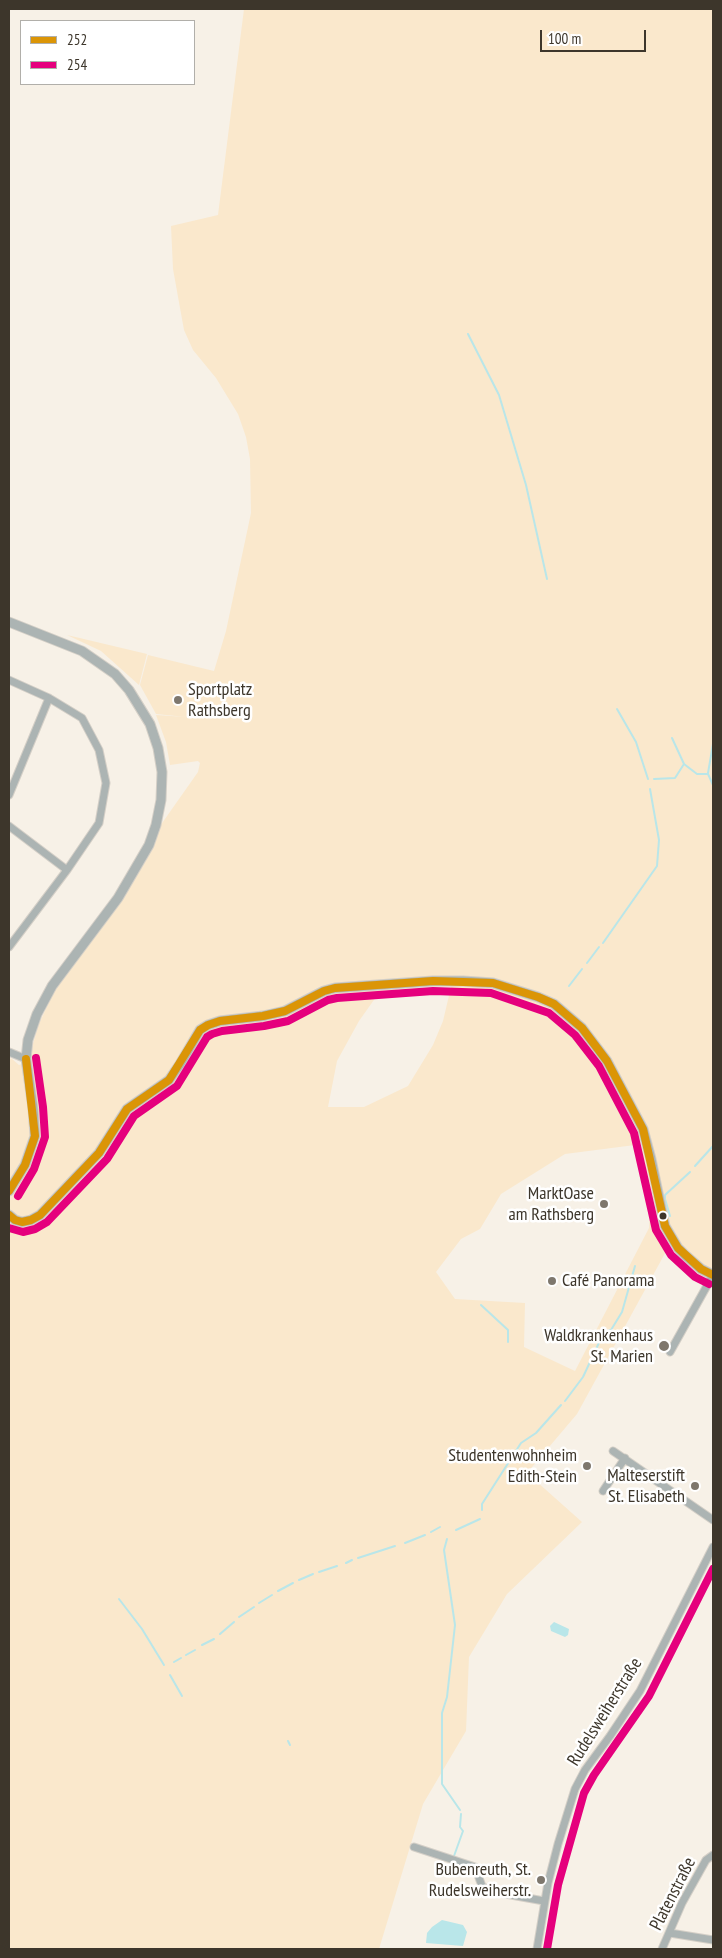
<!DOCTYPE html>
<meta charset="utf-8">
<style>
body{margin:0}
#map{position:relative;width:722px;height:1958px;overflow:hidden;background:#f7f1e7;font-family:"PT Sans Narrow",sans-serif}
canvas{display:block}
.frame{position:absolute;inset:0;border:10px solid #3d362b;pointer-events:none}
.legend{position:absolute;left:20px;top:20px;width:175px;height:65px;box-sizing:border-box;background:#fff;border:1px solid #b1afaa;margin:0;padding:6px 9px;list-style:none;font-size:15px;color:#3d362b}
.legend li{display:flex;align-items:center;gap:10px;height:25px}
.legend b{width:25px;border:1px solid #b1afaa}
.scale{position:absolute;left:540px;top:30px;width:106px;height:22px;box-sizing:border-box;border:2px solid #3d362b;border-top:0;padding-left:6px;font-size:15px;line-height:18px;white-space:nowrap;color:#3d362b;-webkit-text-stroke:4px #fff;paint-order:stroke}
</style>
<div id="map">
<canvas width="722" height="1958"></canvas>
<div class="frame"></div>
<ul class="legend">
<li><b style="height:6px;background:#db9506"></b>252</li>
<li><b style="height:6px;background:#e5007d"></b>254</li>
</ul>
<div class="scale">100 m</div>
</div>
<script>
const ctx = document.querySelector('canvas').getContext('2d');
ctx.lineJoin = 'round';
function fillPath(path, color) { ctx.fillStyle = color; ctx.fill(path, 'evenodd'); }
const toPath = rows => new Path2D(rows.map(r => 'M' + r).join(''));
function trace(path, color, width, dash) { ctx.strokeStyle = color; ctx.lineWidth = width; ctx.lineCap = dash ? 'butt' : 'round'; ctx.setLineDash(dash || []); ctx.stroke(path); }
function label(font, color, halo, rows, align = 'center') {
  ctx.font = font + ' "PT Sans Narrow",sans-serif'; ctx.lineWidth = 5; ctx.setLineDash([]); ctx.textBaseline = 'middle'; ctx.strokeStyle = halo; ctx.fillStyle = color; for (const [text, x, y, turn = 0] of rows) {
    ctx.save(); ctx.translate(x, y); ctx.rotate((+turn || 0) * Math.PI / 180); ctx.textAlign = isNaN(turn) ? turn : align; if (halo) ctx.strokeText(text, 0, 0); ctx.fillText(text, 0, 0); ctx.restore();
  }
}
const green = toPath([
 [244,9,713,9,713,1278,669,1246,577,1414,527,1473,582,1522,507,1594,469,1657,466,1731,423,1804,379,1949,9,1949,9,1062,11,1058,19,1065,30,1061,31,1051,38,1026,55,989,126,892,145,862,160,826,198,772,200,763,198,761,170,765,166,742,156,715,186,717,156,714,140,685,148,655,214,671,226,631,251,513,250,459,246,437,238,414,216,378,193,350,184,330,173,269,171,226,218,215],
 [449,985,451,987,443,1021,433,1045,408,1086,364,1107,328,1107,337,1061,359,1021,376,997,408,986],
 [635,1145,651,1196,649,1228,575,1371,524,1347,525,1303,455,1299,436,1272,461,1239,480,1229,501,1194,565,1154],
 [67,635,147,654,139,685,101,651]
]);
const water = toPath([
 [554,1622,569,1629,568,1635,565,1637,551,1631,550,1626],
 [442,1920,463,1925,467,1932,463,1946,426,1943,427,1933,432,1927]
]);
const stream = toPath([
 [468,334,499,395,526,485,547,579],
 [617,709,636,742,648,779],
 [672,738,684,764],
 [708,773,713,744],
 [654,779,675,778,684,764,697,774,708,774,713,785],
 [603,943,657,866,659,840,650,789],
 [587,963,599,947],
 [569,986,582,969],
 [695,1166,713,1146],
 [670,1216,665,1199,665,1195,690,1172],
 [481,1305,508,1330,508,1342],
 [565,1401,583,1377,604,1332,611,1330,622,1312,635,1266],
 [482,1510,482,1504,521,1443,536,1433,561,1405],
 [456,1530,480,1519],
 [431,1532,440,1527],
 [447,1539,444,1550,455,1625,447,1697,442,1713,442,1784,460,1810],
 [405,1543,425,1535],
 [358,1558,395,1546],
 [346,1563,352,1560],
 [319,1572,337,1566],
 [299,1580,313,1574],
 [278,1591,293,1583],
 [119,1599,142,1629,164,1665],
 [259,1603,272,1595],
 [239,1617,254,1607],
 [220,1634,234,1622],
 [202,1645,214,1639],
 [186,1655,195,1650],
 [174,1662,181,1658],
 [170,1675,182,1696],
 [288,1741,290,1745],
 [454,1856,463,1831,460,1827,461,1814]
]);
const minor = toPath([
 [9,680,49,698,82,718,99,750,106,783,99,823,67,870,9,947],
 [9,795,49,698],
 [9,826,67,870],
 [9,1052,26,1059],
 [670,1352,713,1275],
 [613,1451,713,1520],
 [603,1491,625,1458],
 [414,1847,475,1867,482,1886,489,1891,544,1901],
 [670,1933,713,1940],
 [537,1949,548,1883,558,1844,575,1789,585,1770,610,1736,640,1691,713,1547],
 [662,1949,682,1903,706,1860,713,1855]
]);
const tertiary = toPath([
 [9,622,82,651,115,674,129,690,150,724,158,748,162,772,161,800,156,825,149,845,118,898,52,986,37,1014,28,1040,26,1059,33,1108,35,1136,25,1165,9,1191],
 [9,1215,15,1220,22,1222,31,1220,40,1215,99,1153,127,1109,169,1080,180,1064,200,1030,208,1025,220,1021,263,1016,285,1011,324,991,335,988,433,981,463,981,493,983,538,997,554,1004,582,1028,607,1061,643,1129,651,1159,665,1226,678,1248,685,1255,701,1269,713,1275]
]);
const bus1 = toPath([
 [9,1191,25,1165,35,1136,26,1059],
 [9,1215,15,1220,22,1222,31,1220,40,1215,99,1153,127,1109,169,1080,200,1030,208,1025,220,1021,263,1016,285,1011,324,991,335,988,433,981,493,983,538,997,554,1004,582,1028,607,1061,643,1129,665,1226,678,1248,701,1269,713,1275]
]);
const bus2 = toPath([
 [18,1196,34,1169,45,1137,43,1107,36,1058],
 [9,1228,23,1232,35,1229,47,1222,107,1159,134,1116,177,1086,207,1037,212,1034,222,1031,264,1026,288,1021,328,1000,337,998,433,991,491,993,549,1013,575,1035,599,1066,634,1133,656,1230,671,1255,695,1277,709,1284],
 [547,1949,558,1885,584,1793,594,1775,649,1696,713,1569]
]);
const markers = [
 [178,700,5,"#7e776d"],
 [604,1204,5,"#7e776d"],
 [663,1216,4.5,"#3d362b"],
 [552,1281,5,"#7e776d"],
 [664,1346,6,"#7e776d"],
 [587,1466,5,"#7e776d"],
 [695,1486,5,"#7e776d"],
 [541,1880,5,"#7e776d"]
];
const poiNames = [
 ["Sportplatz",188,690,"left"],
 ["Rathsberg",188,711,"left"],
 ["MarktOase",594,1194],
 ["am Rathsberg",594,1215],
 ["Café Panorama",562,1281,"left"],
 ["Waldkrankenhaus",653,1336],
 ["St. Marien",653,1357],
 ["Studentenwohnheim",577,1456],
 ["Edith-Stein",577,1477],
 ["Malteserstift",685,1476],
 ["St. Elisabeth",685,1497],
 ["Bubenreuth, St.",531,1870],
 ["Rudelsweiherstr.",531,1891]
];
const streetNames = [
 ["Rudelsweiherstraße",605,1712,-58],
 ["Platenstraße",673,1894,-63]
];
fillPath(green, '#fae8cc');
fillPath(water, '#b9e6e9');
trace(stream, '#b9e6e9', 2);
trace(minor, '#d4cfc7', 9);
trace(tertiary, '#d4cfc7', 11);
trace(minor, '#acb4b3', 7);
trace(tertiary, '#acb4b3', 9);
trace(bus1, '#db9506', 8);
trace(bus2, '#e5007d', 8);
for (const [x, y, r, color] of markers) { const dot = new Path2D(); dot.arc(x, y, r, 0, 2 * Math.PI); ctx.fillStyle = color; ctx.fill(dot); trace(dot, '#fff', 2); }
label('18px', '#3d362b', '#fff', poiNames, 'right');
label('18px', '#3d362b', '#fff', streetNames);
</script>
